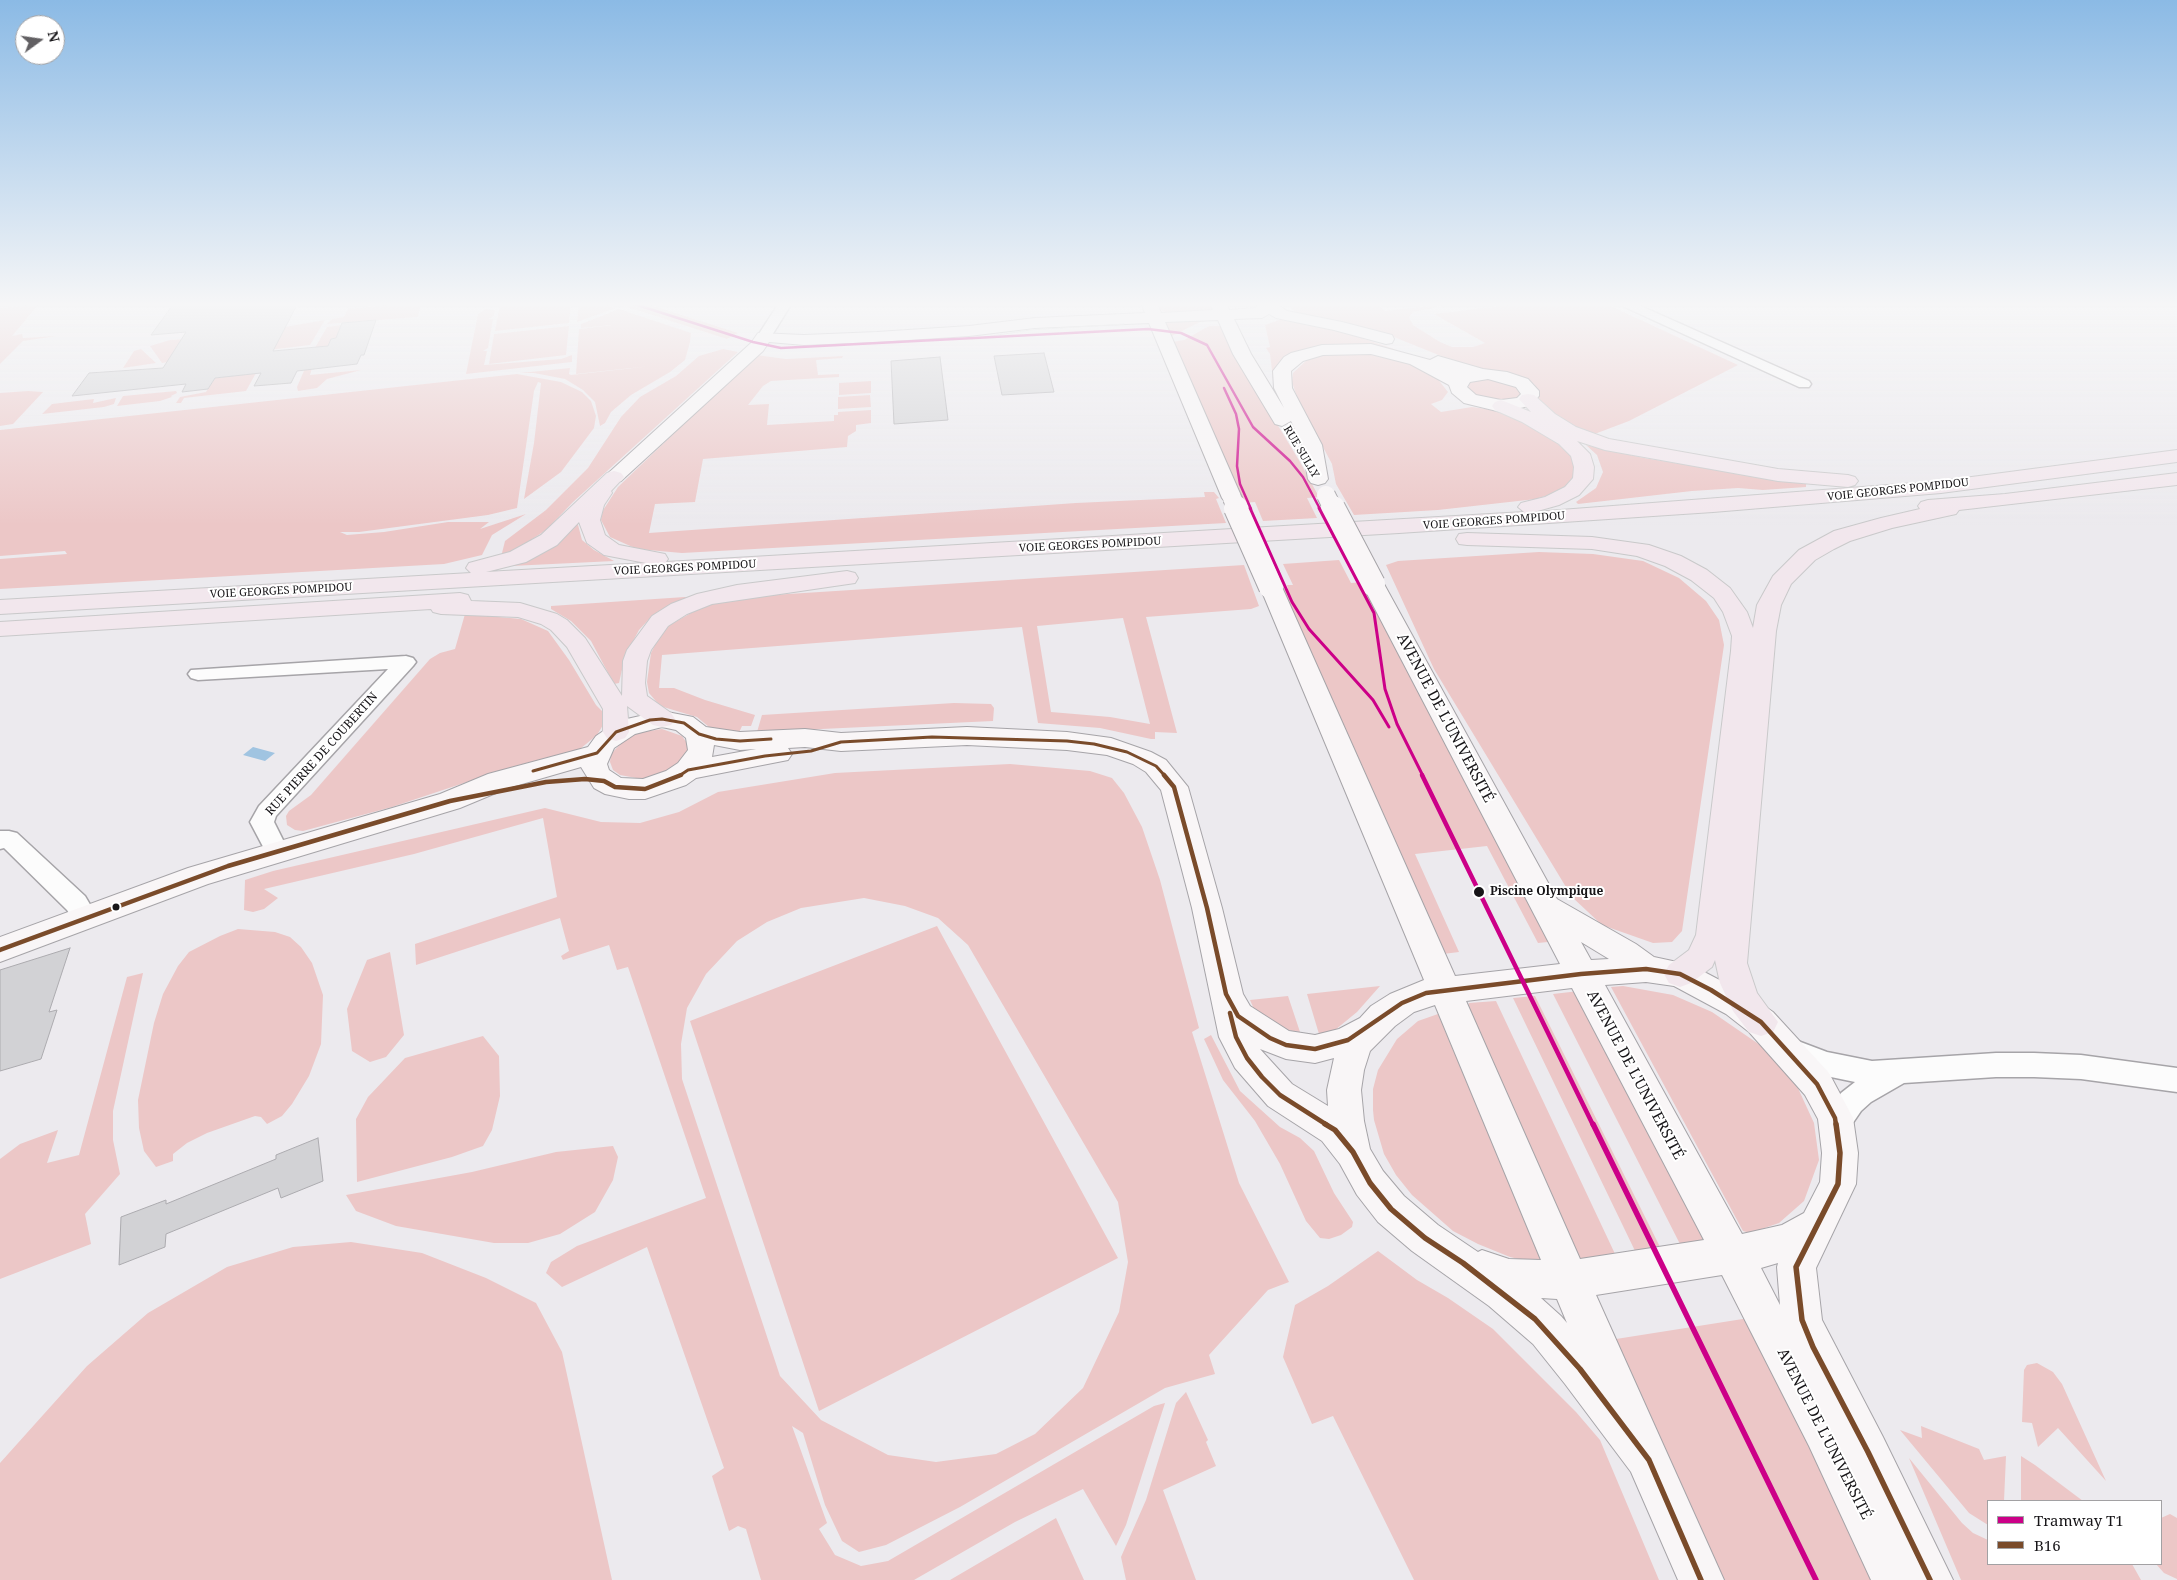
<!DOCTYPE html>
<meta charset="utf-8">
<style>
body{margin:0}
#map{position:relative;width:2177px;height:1580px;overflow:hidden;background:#eceaee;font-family:"Noto Serif",serif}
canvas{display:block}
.legend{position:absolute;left:1987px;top:1500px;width:175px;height:65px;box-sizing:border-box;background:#fff;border:1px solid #a2a1a3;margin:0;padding:6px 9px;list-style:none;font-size:15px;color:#171518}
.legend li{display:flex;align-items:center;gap:10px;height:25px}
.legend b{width:25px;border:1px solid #a2a1a3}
.north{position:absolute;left:15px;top:15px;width:50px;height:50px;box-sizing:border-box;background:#fff;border:1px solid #a2a1a3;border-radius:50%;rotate:76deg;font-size:14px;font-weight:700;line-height:20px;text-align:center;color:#171518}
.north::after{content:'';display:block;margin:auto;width:18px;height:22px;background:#626063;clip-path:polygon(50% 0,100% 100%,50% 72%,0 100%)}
</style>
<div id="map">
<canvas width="2177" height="1580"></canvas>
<ul class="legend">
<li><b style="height:6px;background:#c08"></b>Tramway T1</li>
<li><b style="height:6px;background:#7a4b2a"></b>B16</li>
</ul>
<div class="north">N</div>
</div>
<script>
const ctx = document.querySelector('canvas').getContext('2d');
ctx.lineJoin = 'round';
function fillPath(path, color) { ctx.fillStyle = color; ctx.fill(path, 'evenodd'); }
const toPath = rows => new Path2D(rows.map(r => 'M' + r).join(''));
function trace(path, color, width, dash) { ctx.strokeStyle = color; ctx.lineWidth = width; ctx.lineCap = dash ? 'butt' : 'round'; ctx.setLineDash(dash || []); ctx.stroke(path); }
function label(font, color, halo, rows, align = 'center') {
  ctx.font = font + ' "Noto Serif",serif'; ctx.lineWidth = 4; ctx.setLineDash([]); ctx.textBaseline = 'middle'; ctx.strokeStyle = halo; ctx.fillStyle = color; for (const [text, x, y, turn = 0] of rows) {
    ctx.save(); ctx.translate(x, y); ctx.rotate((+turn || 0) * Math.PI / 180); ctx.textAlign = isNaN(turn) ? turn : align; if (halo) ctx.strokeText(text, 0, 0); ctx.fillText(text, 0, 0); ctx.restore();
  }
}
const green = toPath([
 [406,303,421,304,418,317,327,324,332,319,344,317,348,309],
 [571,303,569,323,495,331,500,304],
 [579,303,600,303,616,308,577,322],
 [615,303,644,303,738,333,727,339],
 [1155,303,1214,303,1218,313,1170,314,1158,309],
 [1289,303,1376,303,1385,311,1455,303,1413,312,1409,317,1413,325,1440,342,1452,347,1473,347,1485,343,1434,314,1527,303,1604,303,1738,365,1629,421,1592,435,1567,424,1537,400,1537,391,1534,384,1523,378,1504,372,1468,367,1394,337,1351,324,1298,313,1291,309],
 [39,304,12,336,22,334,23,338,57,336,23,341,0,364,0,308],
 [486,309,495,310,494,316,489,319,493,319,488,348,483,351,487,351,484,365,561,359,572,355,572,362,466,374,478,314],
 [619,309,691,333,690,342,685,360,670,372,631,395,611,412,605,423,600,426,595,402,583,390,565,379,534,373,520,373,570,368,569,374,571,375,651,366,576,374,579,329,612,325,581,328,581,324],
 [1214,319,1220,320,1200,322,1170,337,1164,322],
 [1282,319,1344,332,1397,350,1342,345,1277,369,1273,379,1270,354,1266,348,1270,347,1265,325],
 [325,320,310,345,252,352,279,328],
 [341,325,336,338,331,339,326,351,312,353,327,327],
 [569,326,566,355,489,364,494,334],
 [1209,326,1222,326,1236,356,1300,462,1319,497,1307,498,1317,518,1263,521,1255,502,1243,503,1172,342,1184,340],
 [189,339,181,360,162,363,150,346,170,340],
 [141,349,156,363,123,368,134,351],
 [723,349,738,352,573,502,546,530,511,553,502,553,505,541,546,510,588,468,621,417,640,397,676,376,699,356],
 [1373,353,1423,367,1437,378,1448,392,1442,400,1431,404,1441,412,1472,407,1508,412,1544,431,1572,457,1575,473,1569,483,1558,492,1536,499,1438,510,1354,515,1336,484,1332,464,1298,400,1292,382,1293,373,1309,358,1321,355],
 [756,355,786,359,843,356,842,358,816,360,818,375,839,374,839,377,771,381,763,386,748,405,769,404,767,425,834,421,834,415,838,415,838,412,871,410,871,423,856,425,856,431,848,436,847,447,703,459,695,502,655,504,649,533,1076,503,1205,497,1204,492,1214,492,1219,498,1216,499,1226,523,682,553,637,549,610,537,601,520,602,512,618,487],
 [313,365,310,375,361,370,327,379,317,388,298,391,297,387,306,366],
 [256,373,246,391,184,398,181,403,176,403,180,397,206,392,215,378],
 [517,374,561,382,582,392,591,401,596,416,594,428,561,472,524,499,534,443,541,383,538,382,534,391,517,508,488,515,427,523,359,532,340,532,347,535,384,532,448,522,489,522,480,529,526,514,492,535,482,555,444,564,0,589,0,559,67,554,65,551,0,556,0,430],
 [1492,378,1517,386,1523,394,1518,400,1485,401,1468,391,1469,383],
 [871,381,871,393,839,395,839,383],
 [28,391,43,392,13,424,0,426,0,393],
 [176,391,177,393,171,396,172,397,160,401,117,406,123,396],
 [870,395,871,407,838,409,838,397],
 [116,398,114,404,104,407,42,414,52,404,94,399,93,403],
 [1586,445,1644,458,1806,484,1806,487,1763,490,1738,488,1692,491,1578,504,1576,502,1596,488,1603,472,1597,455],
 [577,521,582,540,594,550,614,561,511,566,528,558],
 [1539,552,1593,554,1643,561,1679,578,1706,601,1719,620,1724,645,1682,931,1672,942,1653,943,1602,925,1572,897,1434,669,1386,565,1398,561],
 [1339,560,1351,583,1365,582,1557,941,1538,943,1487,846,1415,854,1459,952,1443,954,1281,589,1288,589,1287,585,1293,585,1283,564],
 [1244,565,1259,606,1251,609,1146,617,1177,733,1155,732,1155,739,1151,739,1100,728,1038,723,1022,627,662,655,659,688,674,688,705,700,755,715,751,726,742,726,738,735,715,732,697,717,660,706,649,693,647,682,651,653,658,639,668,626,698,609,715,603,757,596],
 [1123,618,1150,724,1110,717,1051,712,1037,626],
 [685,597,687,598,651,617,639,630,625,656,619,683,614,684,591,641,571,621,551,609,551,606],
 [465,614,521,619,548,631,569,660,596,705,605,714,606,720,597,735,580,749,512,767,392,807,303,831,295,830,287,825,286,816,289,811,311,795,430,659,440,653,455,649],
 [954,703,991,704,994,708,993,721,757,732,762,715],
 [662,729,682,736,687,743,687,751,684,759,667,773,642,779,620,775,613,770,610,762,611,754,625,739,637,733],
 [1010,764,1090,771,1112,778,1124,793,1142,827,1160,880,1199,1028,1192,1032,1239,1183,1289,1282,1268,1290,1209,1355,1215,1374,1165,1388,960,1507,886,1545,859,1552,842,1541,825,1505,803,1433,792,1426,827,1523,819,1529,835,1555,861,1566,888,1561,1154,1406,1165,1403,1126,1525,1116,1546,1083,1489,1015,1522,914,1580,761,1580,746,1529,738,1526,729,1531,712,1476,724,1468,647,1247,562,1287,546,1273,551,1262,577,1246,706,1198,628,967,617,970,609,945,563,960,561,956,569,951,560,918,416,965,415,944,557,897,543,818,414,854,264,889,278,898,264,909,253,912,244,910,245,880,273,871,545,808,601,822,640,823,679,812,718,792,835,773],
 [864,898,905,906,938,918,968,945,1118,1202,1128,1262,1119,1312,1083,1388,1035,1434,996,1454,936,1462,888,1455,821,1420,780,1376,682,1079,681,1044,687,1008,706,974,737,941,767,922,801,908],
 [937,926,1118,1258,819,1411,690,1021],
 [238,929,275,932,290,937,301,947,312,963,323,995,321,1044,309,1076,292,1104,282,1116,267,1124,261,1117,255,1116,207,1133,187,1143,173,1154,173,1161,156,1167,144,1151,139,1128,138,1100,154,1023,163,994,178,966,189,952,220,936],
 [390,952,404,1035,386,1057,370,1062,352,1051,347,1009,367,960],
 [143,973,113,1111,113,1140,120,1174,85,1214,91,1244,0,1279,0,1159,20,1144,58,1130,47,1163,79,1155,127,977],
 [1380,986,1357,1012,1335,1030,1319,1034,1307,994],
 [1623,986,1673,995,1712,1012,1760,1045,1797,1086,1814,1123,1819,1160,1804,1201,1779,1223,1750,1233,1743,1231,1611,987],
 [1579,991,1707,1243,1681,1246,1553,994],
 [1288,996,1300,1032,1279,1029,1254,1009,1250,1000],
 [1535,996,1662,1251,1637,1255,1513,998],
 [1496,1001,1616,1256,1582,1260,1579,1256,1467,1007,1469,1003],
 [1438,1014,1542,1260,1523,1260,1510,1257,1478,1244,1453,1231,1412,1195,1396,1175,1384,1154,1374,1120,1373,1110,1373,1089,1378,1070,1397,1039,1418,1021],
 [1211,1035,1240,1091,1280,1127,1300,1138,1314,1151,1334,1193,1353,1222,1352,1227,1341,1235,1329,1239,1320,1238,1306,1221,1280,1164,1255,1121,1223,1080,1204,1039],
 [483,1036,499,1056,500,1096,492,1130,483,1146,452,1157,357,1182,356,1119,368,1097,405,1058],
 [613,1146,618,1157,613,1180,595,1212,560,1234,528,1243,494,1243,396,1226,356,1211,346,1195,472,1172,556,1152],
 [351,1242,422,1253,486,1278,536,1303,562,1352,612,1580,0,1580,0,1463,87,1366,148,1313,227,1267,293,1247],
 [1378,1251,1417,1280,1448,1298,1493,1329,1576,1412,1600,1440,1659,1580,1414,1580,1333,1416,1312,1424,1283,1357,1295,1305,1328,1286],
 [1749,1318,1804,1432,1871,1580,1722,1580,1616,1339],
 [2037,1363,2053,1372,2062,1384,2106,1481,2058,1428,2038,1447,2032,1423,2022,1422,2024,1370,2027,1365],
 [1186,1392,1208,1440,1206,1442,1216,1466,1163,1490,1196,1580,1126,1580,1121,1557,1146,1500,1176,1403],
 [1921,1426,1979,1449,1984,1460,2006,1456,2004,1501,1988,1501,1988,1525,1969,1513,1900,1430,1922,1438],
 [2021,1456,2035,1465,2083,1501,2021,1501],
 [1909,1458,1962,1523,1973,1533,1988,1540,1988,1564,2132,1564,2141,1580,1961,1580],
 [2170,1514,2177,1518,2177,1579,2164,1573,2156,1564,2161,1564,2161,1518],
 [1056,1518,1084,1580,950,1580]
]);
const water = toPath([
 [253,747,275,753,265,761,243,755]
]);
const building = toPath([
 [174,303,298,303,273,351,328,346,331,339,336,338,342,323,376,320,364,355,361,355,357,364,297,371,291,383,254,386,261,373,215,378,208,389,182,392,186,384,72,396,89,373,163,368,186,332,151,335,174,303],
 [1044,353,1054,392,1002,395,994,356,1044,353],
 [940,357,948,420,894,424,891,361,940,357],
 [70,948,49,1012,57,1010,41,1059,0,1071,0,970,70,948],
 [318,1138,323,1181,281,1198,278,1188,166,1234,165,1247,119,1265,121,1217,166,1200,166,1204,276,1159,276,1155,318,1138]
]);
const street = toPath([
 [779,303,792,303,769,340,759,340,757,337,779,303],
 [1616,303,1634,303,1809,381,1811,384,1809,387,1799,387,1616,303],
 [406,656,413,658,416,662,413,666,276,816,274,822,289,852,285,858,277,861,269,858,250,822,259,806,388,669,198,680,191,678,188,674,191,670,406,656],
 [0,831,9,831,17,833,85,896,98,918,95,925,86,928,77,925,67,910,4,848,0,849,0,831],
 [1790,1038,1827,1052,1872,1061,1996,1053,2034,1053,2081,1055,2177,1068,2177,1092,2081,1079,2034,1077,1996,1077,1904,1083,1871,1102,1861,1111,1846,1133,1836,1137,1826,1133,1822,1124,1841,1093,1855,1082,1826,1076,1780,1058,1776,1050,1780,1042,1790,1038]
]);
const secondary = toPath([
 [1141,303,1157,303,1161,313,1213,310,1210,303,1226,303,1229,310,1256,308,1259,303,1275,303,1287,311,1342,322,1392,335,1394,339,1392,343,1386,344,1334,330,1276,318,1269,314,1262,318,1234,319,1251,354,1284,408,1274,388,1273,371,1284,357,1291,353,1322,345,1371,344,1430,360,1438,356,1483,369,1507,372,1528,379,1539,391,1539,396,1529,406,1501,412,1464,403,1452,393,1449,385,1410,364,1371,354,1323,355,1303,361,1291,371,1292,388,1322,445,1328,479,1325,483,1318,485,1311,483,1308,479,1302,445,1291,421,1282,426,1275,424,1233,354,1218,320,1165,322,1242,498,1239,502,1232,504,1225,502,1222,498,1149,323,1035,328,969,336,877,342,804,345,769,342,763,351,621,481,614,483,607,481,604,477,751,343,758,333,804,335,877,332,969,326,1035,318,1145,313,1141,303],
 [1488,379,1516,387,1521,394,1517,398,1501,400,1476,395,1467,387,1470,382,1488,379],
 [1373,577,1381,579,1384,584,1557,899,1636,944,1654,957,1691,965,1750,996,1773,1012,1829,1073,1853,1118,1858,1153,1856,1184,1816,1268,1822,1320,1883,1437,1953,1580,1871,1580,1809,1446,1722,1275,1596,1295,1724,1580,1678,1580,1631,1472,1565,1384,1533,1344,1489,1306,1412,1251,1378,1222,1357,1195,1340,1164,1322,1141,1268,1106,1235,1068,1219,1037,1192,908,1161,790,1146,772,1133,764,1107,755,1067,750,967,745,841,751,805,747,788,748,792,754,788,760,696,778,686,785,645,799,629,799,605,794,594,788,581,767,508,788,460,808,208,884,0,962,0,937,188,868,440,794,488,774,588,747,596,736,618,721,662,711,693,717,706,727,740,732,805,729,841,733,967,727,1067,732,1111,738,1151,752,1166,760,1188,787,1222,908,1243,994,1250,1006,1289,1031,1315,1035,1339,1029,1360,1018,1371,1006,1390,994,1424,980,1260,587,1263,582,1271,580,1279,582,1282,587,1455,976,1560,964,1362,584,1365,579,1373,577],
 [662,727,676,730,686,738,688,750,678,763,666,771,643,779,621,778,609,770,607,764,614,748,635,734,662,727],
 [714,745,740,750,756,749,712,757,714,745],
 [1581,942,1609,959,1591,960,1581,942],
 [1646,982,1674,986,1726,1014,1749,1032,1805,1095,1818,1119,1822,1153,1820,1182,1804,1213,1782,1225,1742,1234,1605,985,1646,982],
 [1572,988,1704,1240,1580,1259,1466,1001,1572,988],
 [1435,1005,1541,1260,1509,1259,1482,1250,1478,1252,1438,1225,1404,1196,1383,1171,1370,1149,1364,1121,1361,1090,1364,1070,1370,1051,1395,1026,1414,1012,1435,1005],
 [1260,1049,1286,1059,1315,1063,1334,1058,1327,1090,1328,1106,1292,1084,1260,1049],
 [1778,1263,1777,1267,1780,1305,1761,1268,1778,1263],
 [1541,1298,1557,1299,1567,1323,1561,1316,1541,1298]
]);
const highway = toPath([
 [1528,394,1534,395,1555,414,1576,427,1609,439,1778,469,1848,475,1855,477,1858,481,1855,485,1848,487,1778,481,1605,450,1577,441,1590,454,1594,467,1593,479,1579,495,1559,505,1534,512,1941,481,2177,450,2177,462,1941,493,1713,512,1399,533,0,614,0,600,471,573,466,568,469,563,510,552,541,535,607,473,614,471,621,473,624,477,611,491,612,493,604,505,600,520,605,535,619,545,665,554,668,559,666,562,1524,512,1518,507,1521,503,1545,497,1565,487,1573,478,1574,467,1571,456,1559,444,1522,422,1495,410,1492,406,1495,402,1501,400,1531,412,1519,399,1522,395,1528,394],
 [579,522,587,543,604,555,646,563,486,572,526,562,557,545,579,522],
 [2177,473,2177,485,1959,510,1956,514,1892,528,1850,541,1834,549,1815,560,1791,584,1781,605,1776,631,1747,963,1757,993,1778,1022,1773,1032,1761,1036,1749,1032,1733,1011,1720,983,1715,960,1712,967,1691,983,1680,987,1669,983,1664,974,1669,965,1689,950,1696,935,1731,651,1732,636,1723,612,1714,598,1691,580,1665,566,1637,556,1592,549,1467,545,1459,544,1456,539,1459,534,1467,533,1592,537,1649,545,1681,556,1707,570,1730,588,1747,612,1753,628,1757,605,1773,576,1799,550,1834,531,1881,518,1920,509,1918,506,1921,502,1928,500,2005,494,2177,473],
 [847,571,855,573,858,578,855,583,712,604,687,614,668,626,651,650,647,661,645,683,647,696,671,713,675,719,671,725,662,727,653,725,627,706,629,732,625,738,616,741,607,738,603,732,603,709,567,647,551,630,541,624,518,617,441,614,433,612,431,609,0,636,0,622,460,593,468,595,471,601,520,603,557,614,567,620,585,638,622,696,623,661,627,650,652,616,671,604,697,594,737,585,847,571]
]);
const tram = toPath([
 [972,339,1030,330,1124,324]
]);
const secondaryBridgeFar1 = toPath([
 [1326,495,1333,509],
 [1232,498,1237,509]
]);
const secondaryBridge = toPath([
 [1236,508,1271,587],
 [1333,508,1373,584]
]);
const bus1Far2 = toPath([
 [533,771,597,753,616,732,650,720,662,719,684,723,699,734,716,739,740,741,771,739],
 [679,776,688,770,765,756,811,751,841,742,932,737,1067,741,1094,744,1127,752,1156,766,1165,776]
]);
const bus1Far1 = toPath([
 [1164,775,1174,787,1207,908,1226,994,1238,1016,1270,1038,1286,1045,1315,1049,1348,1040,1402,1003,1426,993,1581,974,1646,969,1680,974,1711,990,1761,1022,1817,1084,1835,1118,1836,1125],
 [0,950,228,866,450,801,546,782,585,779,604,781,615,787,645,789,681,775],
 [1230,1013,1236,1037,1247,1058,1262,1077,1280,1095,1327,1125]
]);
const bus1 = toPath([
 [1325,1124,1335,1130,1353,1152,1370,1183,1391,1209,1425,1238,1463,1263,1535,1319,1580,1369,1649,1460,1701,1580],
 [1836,1124,1840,1153,1838,1184,1796,1267,1802,1320,1813,1347,1868,1452,1930,1580]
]);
const tram1Far3 = toPath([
 [631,303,753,342,781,348,1148,329,1181,333,1207,345,1253,427,1290,461,1303,477,1320,509],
 [1224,388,1236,414,1239,429,1237,466,1240,484,1251,509]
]);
const tram1Far2 = toPath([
 [1250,508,1292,602,1309,629,1373,700,1389,727],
 [1319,508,1374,613,1385,689,1397,724,1423,776]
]);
const tram1Far1 = toPath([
 [1422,775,1593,1125]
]);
const tram1 = toPath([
 [1593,1124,1816,1580]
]);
const markers = [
 [1479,892,6,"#171518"],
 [116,907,4.5,"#171518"]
];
const farStreetnames = [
 ["RUE SULLY",1301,452,59],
 ["VOIE GEORGES POMPIDOU",1898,490,-6],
 ["VOIE GEORGES POMPIDOU",1494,521,-4],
 ["VOIE GEORGES POMPIDOU",1090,545,-3],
 ["VOIE GEORGES POMPIDOU",685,568,-3],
 ["VOIE GEORGES POMPIDOU",281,591,-3]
];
const streetNames = [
 ["RUE PIERRE DE COUBERTIN",322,754,-48]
];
const stopNames = [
 ["Piscine Olympique",1490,892]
];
const nearStreetnames = [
 ["AVENUE DE L'UNIVERSITÉ",1445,718,62],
 ["AVENUE DE L'UNIVERSITÉ",1635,1075,62],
 ["AVENUE DE L'UNIVERSITÉ",1824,1434,63]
];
fillPath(green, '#ecc7c7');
fillPath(water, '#a0c4e1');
fillPath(building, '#d2d2d5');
trace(building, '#acabaf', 1);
trace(street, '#a6a4a8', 3);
trace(secondary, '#a6a4a8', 2);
trace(highway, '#c9c9ca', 2);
fillPath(street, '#fcfcfc');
fillPath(secondary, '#f9f6f7');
fillPath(highway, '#f2e7ed');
trace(tram, '#d0d0d0', 1);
trace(secondaryBridgeFar1, '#a6a4a8', 20, []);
trace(secondaryBridge, '#a6a4a8', 26, []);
trace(secondaryBridgeFar1, '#f9f6f7', 18);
trace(secondaryBridge, '#f9f6f7', 24);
trace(bus1Far2, '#7a4b2a', 3);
trace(bus1Far1, '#7a4b2a', 4.5);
trace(bus1, '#7a4b2a', 5.5);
trace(tram1Far3, '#c08', 2.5);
trace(tram1Far2, '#c08', 3);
trace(tram1Far1, '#c08', 4.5);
trace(tram1, '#c08', 5.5);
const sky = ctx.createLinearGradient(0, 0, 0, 525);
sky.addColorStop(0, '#8bbae5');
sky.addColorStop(0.58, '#f6f6f7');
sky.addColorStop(1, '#f6f6f700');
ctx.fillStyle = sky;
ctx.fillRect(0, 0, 2177, 525);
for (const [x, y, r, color] of markers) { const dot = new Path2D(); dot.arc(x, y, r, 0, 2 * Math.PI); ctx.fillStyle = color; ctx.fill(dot); trace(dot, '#fff', 2); }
label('11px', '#171518', '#fff', farStreetnames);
label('12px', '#171518', '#fff', streetNames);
label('bold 12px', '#171518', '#fff', stopNames, 'left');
label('15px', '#171518', '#fff', nearStreetnames);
</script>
